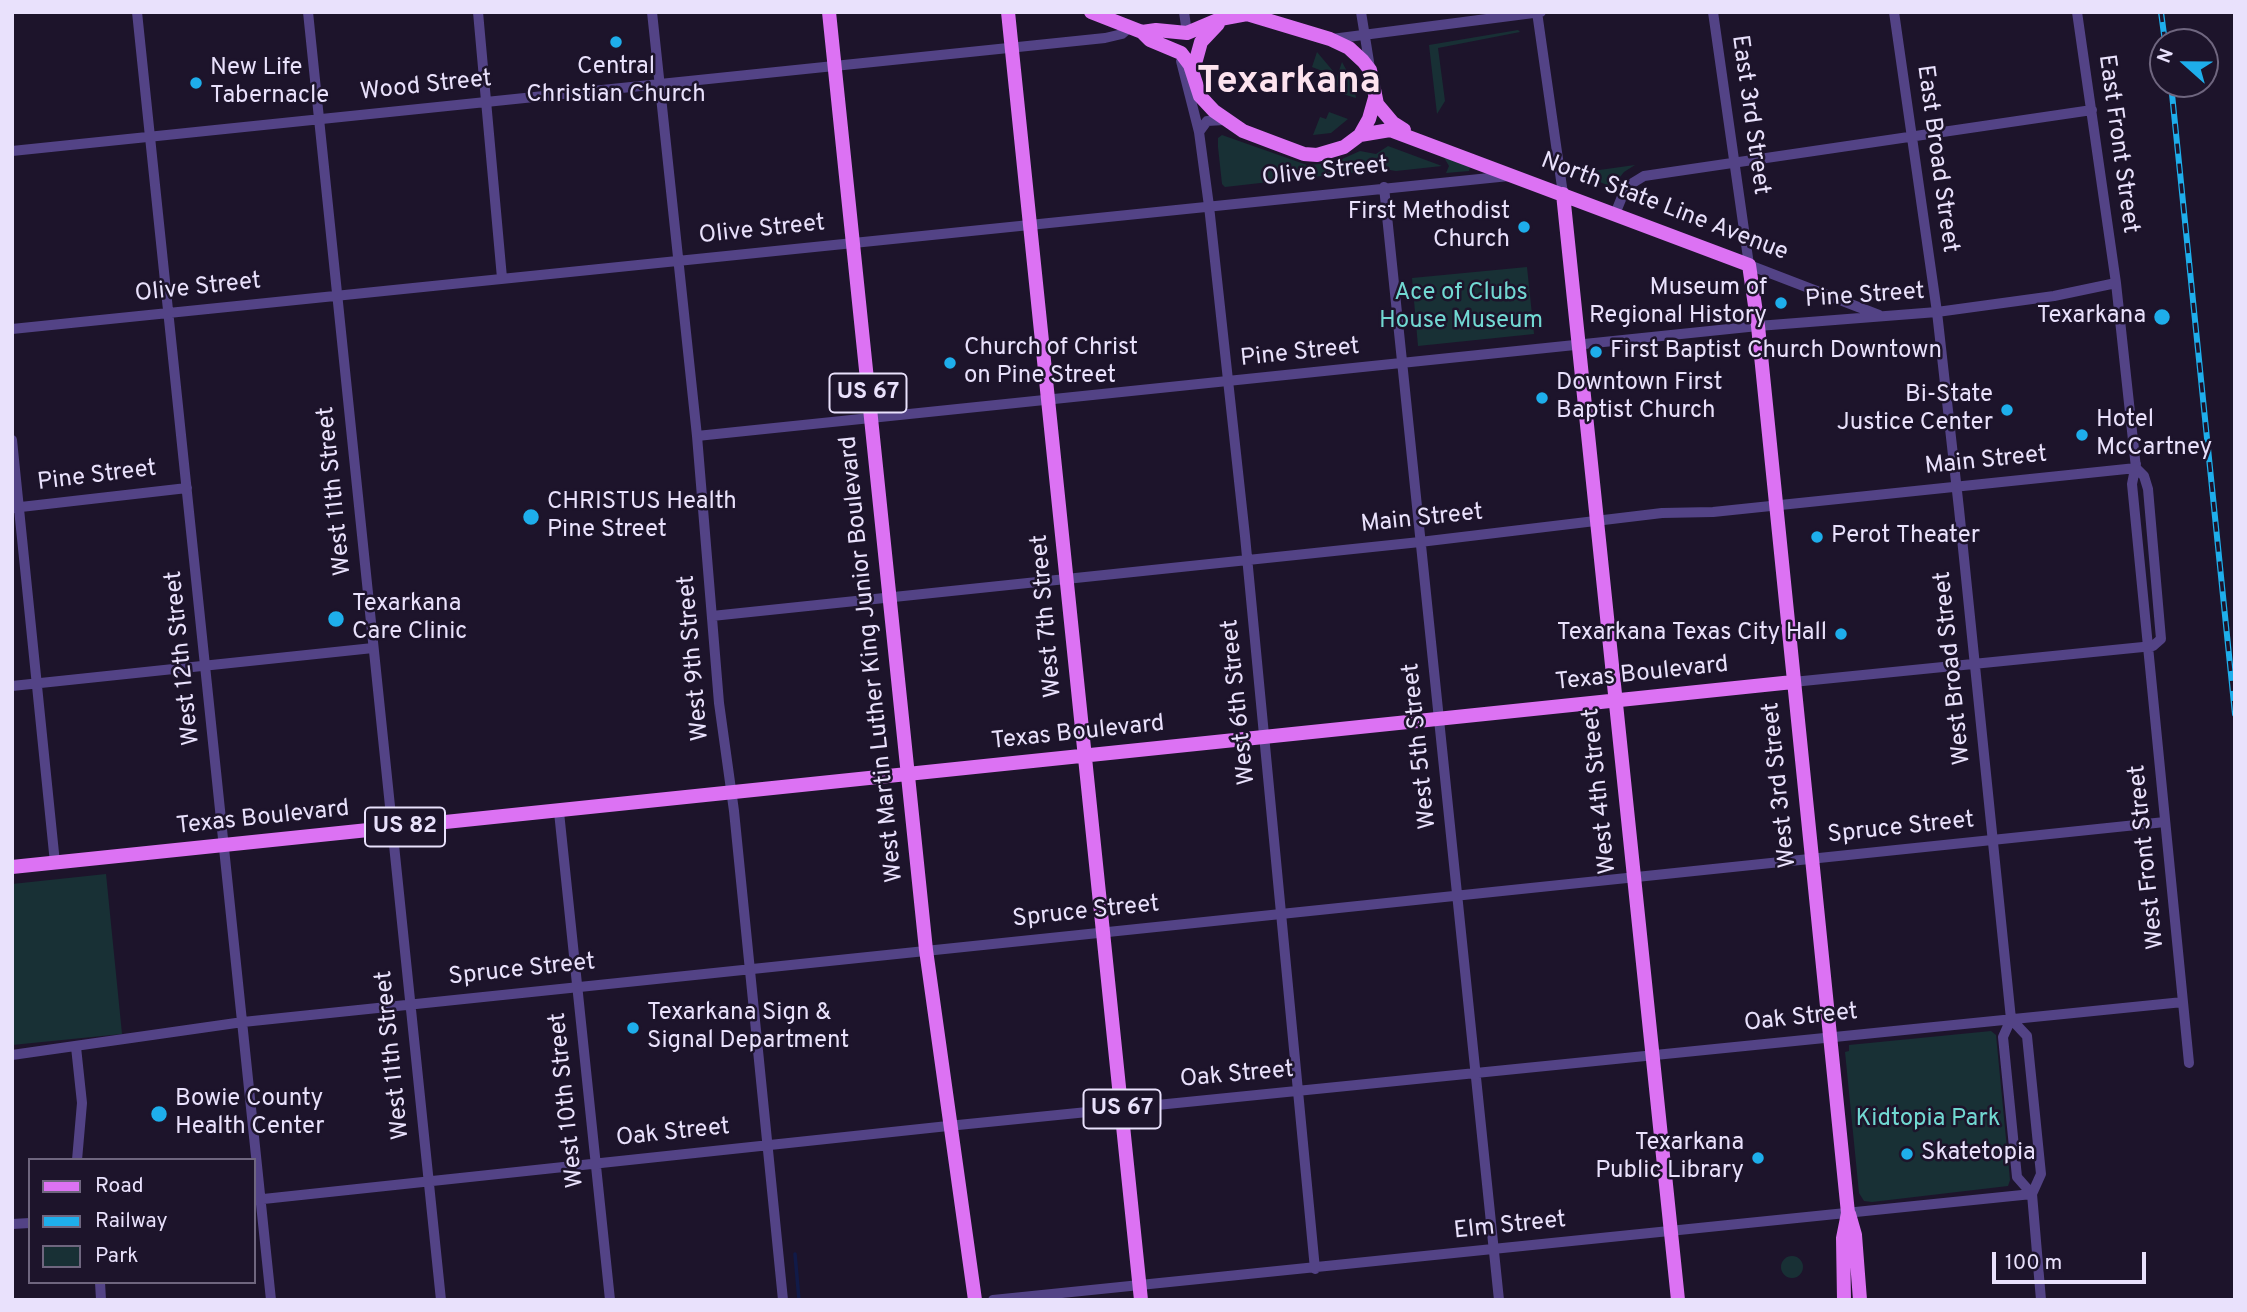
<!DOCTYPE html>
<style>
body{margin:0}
#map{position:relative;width:2247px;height:1312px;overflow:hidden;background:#1d142b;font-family:Overpass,sans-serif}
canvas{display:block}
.frame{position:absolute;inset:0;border:14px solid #e9e1fc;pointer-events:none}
.legend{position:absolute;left:28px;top:1158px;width:228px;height:126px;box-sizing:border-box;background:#1d142b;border:2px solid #6f667f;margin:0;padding:9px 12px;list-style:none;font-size:21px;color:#e9e1fc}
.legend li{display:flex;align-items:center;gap:14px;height:35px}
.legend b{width:35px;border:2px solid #6f667f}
.north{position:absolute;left:2149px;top:28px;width:70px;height:70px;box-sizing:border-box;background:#1d142b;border:2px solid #6f667f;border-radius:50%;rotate:291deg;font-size:19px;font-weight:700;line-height:28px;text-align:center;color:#e9e1fc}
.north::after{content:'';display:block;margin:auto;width:24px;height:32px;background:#1eaeeb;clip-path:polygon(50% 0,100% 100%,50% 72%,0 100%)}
.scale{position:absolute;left:1992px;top:1252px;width:154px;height:32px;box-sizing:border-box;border:4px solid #e9e1fc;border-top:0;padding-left:9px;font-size:21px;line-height:24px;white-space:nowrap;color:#e9e1fc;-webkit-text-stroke:5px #1d142b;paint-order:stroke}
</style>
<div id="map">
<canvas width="2247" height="1312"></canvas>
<div class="frame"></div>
<ul class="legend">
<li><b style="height:9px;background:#dc72f3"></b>Road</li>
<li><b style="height:9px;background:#1eaeeb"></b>Railway</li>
<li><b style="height:19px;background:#183035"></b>Park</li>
</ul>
<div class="north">N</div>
<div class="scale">100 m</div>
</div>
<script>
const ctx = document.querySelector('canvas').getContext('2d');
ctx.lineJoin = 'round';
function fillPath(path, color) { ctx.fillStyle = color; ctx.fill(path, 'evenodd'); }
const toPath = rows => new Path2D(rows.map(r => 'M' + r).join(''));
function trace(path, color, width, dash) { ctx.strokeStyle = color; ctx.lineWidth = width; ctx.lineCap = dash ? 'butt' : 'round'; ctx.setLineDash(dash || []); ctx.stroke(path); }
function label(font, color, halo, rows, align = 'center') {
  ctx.font = font + ' Overpass,sans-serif'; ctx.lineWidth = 5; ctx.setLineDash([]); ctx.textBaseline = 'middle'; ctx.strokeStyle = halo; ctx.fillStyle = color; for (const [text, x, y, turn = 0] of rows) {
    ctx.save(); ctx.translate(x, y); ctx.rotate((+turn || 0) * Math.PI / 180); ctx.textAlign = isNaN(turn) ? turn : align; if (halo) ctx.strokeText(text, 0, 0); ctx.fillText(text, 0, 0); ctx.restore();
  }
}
const green = toPath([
 [1518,30,1520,32,1438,48,1445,101,1437,114,1429,45],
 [1317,52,1333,71,1328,84,1330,74,1312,67],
 [1342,62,1354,84,1356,98,1336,92,1338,87,1334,85],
 [1329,112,1348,119,1331,133,1313,135,1320,117,1326,119],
 [1222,135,1307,165,1333,163,1360,151,1376,154,1388,146,1442,166,1396,171,1384,169,1225,187,1222,184,1218,147,1218,138],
 [1442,154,1470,167,1469,171,1446,173,1449,166],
 [1635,165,1624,172,1612,187,1578,173],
 [1527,267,1534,334,1418,346,1412,278],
 [106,874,122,1034,12,1045,12,884],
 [1991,1031,1996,1035,2010,1180,2008,1186,1872,1202,1864,1201,1859,1193,1845,1052,1849,1051,1849,1045],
 '1781 1267a11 11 0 1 1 22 0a11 11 0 1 1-22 0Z'
]);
const stream = toPath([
 [795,1254,799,1300]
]);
const minor = toPath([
 [137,12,271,1300],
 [308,12,441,1300],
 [478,12,502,278],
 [652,12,697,436,719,703,734,811,783,1300],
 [1184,12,1187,33],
 [1361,12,1370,68],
 [1537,12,1563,194],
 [1713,12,1749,265,1879,315],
 [1894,12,1937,312,1959,509,2011,1019,2003,1037,2017,1177,2032,1194],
 [1332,39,1541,12],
 [1181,61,1199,132,1209,206,1245,536,1315,1269],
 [1199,132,1207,121,1224,120],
 [12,151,1105,38,1122,34,1130,27],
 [1384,187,1499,1300],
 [1615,214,1626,187,1644,176,2092,110],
 [12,329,1509,176],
 [697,436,1758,326,1937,312,2054,296,2116,283],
 [12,440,55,863],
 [2136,464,2132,484,2189,1063],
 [12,508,187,488],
 [712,616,1420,542,1662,513,1713,512,2136,468],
 [1793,682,2153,646,2161,639,2148,489,2144,476,2136,468,2116,283,2077,12],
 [12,686,373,648],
 [559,812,610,1300],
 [2011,1019,2027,1036,2041,1174,2032,1194,2041,1300],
 [76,1047,82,1103,77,1160],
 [12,1055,243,1022,2165,822],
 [254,1200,948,1126,2183,1002],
 [12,1224,30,1223],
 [100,1282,101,1300],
 [993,1300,2032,1194]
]);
const major = toPath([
 [829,12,926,950,975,1300],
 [1008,12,1141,1300],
 [1091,12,1142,32,1150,40,1181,53,1190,65,1200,96,1214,111,1243,131,1272,142,1304,154,1317,155,1344,147,1360,135,1390,130,1749,265,1758,326,1848,1213,1843,1238,1844,1300],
 [1142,32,1156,30,1187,33,1220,19,1247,14,1330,39,1349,48,1363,61,1370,70,1377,104,1393,123,1404,130],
 [1193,71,1201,42,1218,24],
 [1360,135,1369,119,1375,98],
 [1563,194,1678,1300],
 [12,867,1793,682],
 [1849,1214,1855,1235,1860,1300]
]);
const rail = toPath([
 [2161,12,2165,42],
 [2171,84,2235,714]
]);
const markers = [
 [616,42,7,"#1eaeeb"],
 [196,83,7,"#1eaeeb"],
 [1524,227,7,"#1eaeeb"],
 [1781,303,7,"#1eaeeb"],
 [2162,317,9,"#1eaeeb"],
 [1596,352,7,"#1eaeeb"],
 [950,363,7,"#1eaeeb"],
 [1542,398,7,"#1eaeeb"],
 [2007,410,7,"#1eaeeb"],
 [2082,435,7,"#1eaeeb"],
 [531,517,9,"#1eaeeb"],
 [1817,537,7,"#1eaeeb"],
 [336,619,9,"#1eaeeb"],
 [1841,634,7,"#1eaeeb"],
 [633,1028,7,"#1eaeeb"],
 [159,1114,9,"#1eaeeb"],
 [1907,1154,7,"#1eaeeb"],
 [1758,1158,7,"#1eaeeb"]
];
const shields = [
 [868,393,77],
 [405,827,80],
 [1122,1109,77]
];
const shieldNames = [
 ["US 67",868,393],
 ["US 82",405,827],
 ["US 67",1122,1109]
];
const poiNames = [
 ["Central",616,68,"center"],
 ["Christian Church",616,96,"center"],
 ["New Life",210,69],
 ["Tabernacle",210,97],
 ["First Methodist",1510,213,"right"],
 ["Church",1510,241,"right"],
 ["Museum of",1767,289,"right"],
 ["Regional History",1767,317,"right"],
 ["Texarkana",2146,317,"right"],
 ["Church of Christ",964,349],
 ["on Pine Street",964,377],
 ["First Baptist Church Downtown",1610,352],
 ["Downtown First",1556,384],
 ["Baptist Church",1556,412],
 ["Bi-State",1993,396,"right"],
 ["Justice Center",1993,424,"right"],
 ["Hotel",2096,421],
 ["McCartney",2096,449],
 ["CHRISTUS Health",547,503],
 ["Pine Street",547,531],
 ["Perot Theater",1831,537],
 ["Texarkana",352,605],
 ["Care Clinic",352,633],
 ["Texarkana Texas City Hall",1827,634,"right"],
 ["Texarkana Sign &",647,1014],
 ["Signal Department",647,1042],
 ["Bowie County",175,1100],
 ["Health Center",175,1128],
 ["Texarkana",1744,1144,"right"],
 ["Public Library",1744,1172,"right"],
 ["Skatetopia",1921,1154]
];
const streetNames = [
 ["Wood Street",426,87,-6],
 ["East 3rd Street",1749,115,82],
 ["East Front Street",2117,144,82],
 ["East Broad Street",1936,159,82],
 ["Olive Street",1325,173,-6],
 ["North State Line Avenue",1664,208,21],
 ["Olive Street",762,231,-6],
 ["Olive Street",198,289,-6],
 ["Pine Street",1865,297,-4],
 ["Pine Street",1300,354,-6],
 ["Main Street",1986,462,-6],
 ["Pine Street",97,477,-7],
 ["West 11th Street",336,491,-96],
 ["Main Street",1422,520,-6],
 ["West 7th Street",1048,616,-95],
 ["West 12th Street",184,658,-96],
 ["West 9th Street",695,658,-95],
 ["West Martin Luther King Junior Boulevard",873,659,-96],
 ["West Broad Street",1954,668,-96],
 ["Texas Boulevard",1642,675,-6],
 ["West 6th Street",1240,702,-96],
 ["Texas Boulevard",1078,734,-6],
 ["West 5th Street",1421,746,-96],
 ["West 3rd Street",1781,785,-96],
 ["West 4th Street",1601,791,-96],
 ["Texas Boulevard",263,819,-6],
 ["Spruce Street",1901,829,-6],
 ["West Front Street",2148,857,-96],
 ["Spruce Street",1086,913,-6],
 ["Spruce Street",522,971,-6],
 ["Oak Street",1801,1019,-6],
 ["West 11th Street",394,1055,-96],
 ["Oak Street",1237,1076,-5],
 ["West 10th Street",568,1100,-96],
 ["Oak Street",673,1134,-6],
 ["Elm Street",1510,1227,-6]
];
const parkNames = [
 ["Ace of Clubs",1461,294],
 ["House Museum",1461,322],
 ["Kidtopia Park",1928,1120]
];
const townNames = [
 ["Texarkana",1289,84]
];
fillPath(green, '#183035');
trace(stream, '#111a48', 3.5);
trace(minor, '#534386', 10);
trace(major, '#dc72f3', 14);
trace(rail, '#1eaeeb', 6);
trace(rail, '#1d142b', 3.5, [10]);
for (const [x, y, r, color] of markers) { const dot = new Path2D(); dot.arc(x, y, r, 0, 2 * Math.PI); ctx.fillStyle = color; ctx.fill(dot); trace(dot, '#1d142b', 2.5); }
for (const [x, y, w] of shields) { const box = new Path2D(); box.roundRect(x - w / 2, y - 19.5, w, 39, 5); ctx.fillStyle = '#1d142b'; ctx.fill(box); trace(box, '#e9e1fc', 2); }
label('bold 23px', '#e9e1fc', null, shieldNames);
label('24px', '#e9e1fc', '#1d142b', poiNames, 'left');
label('24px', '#e9e1fc', '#1d142b', streetNames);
label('24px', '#71d8d2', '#1d142b', parkNames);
label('bold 38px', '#fde3ee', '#1d142b', townNames);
</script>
